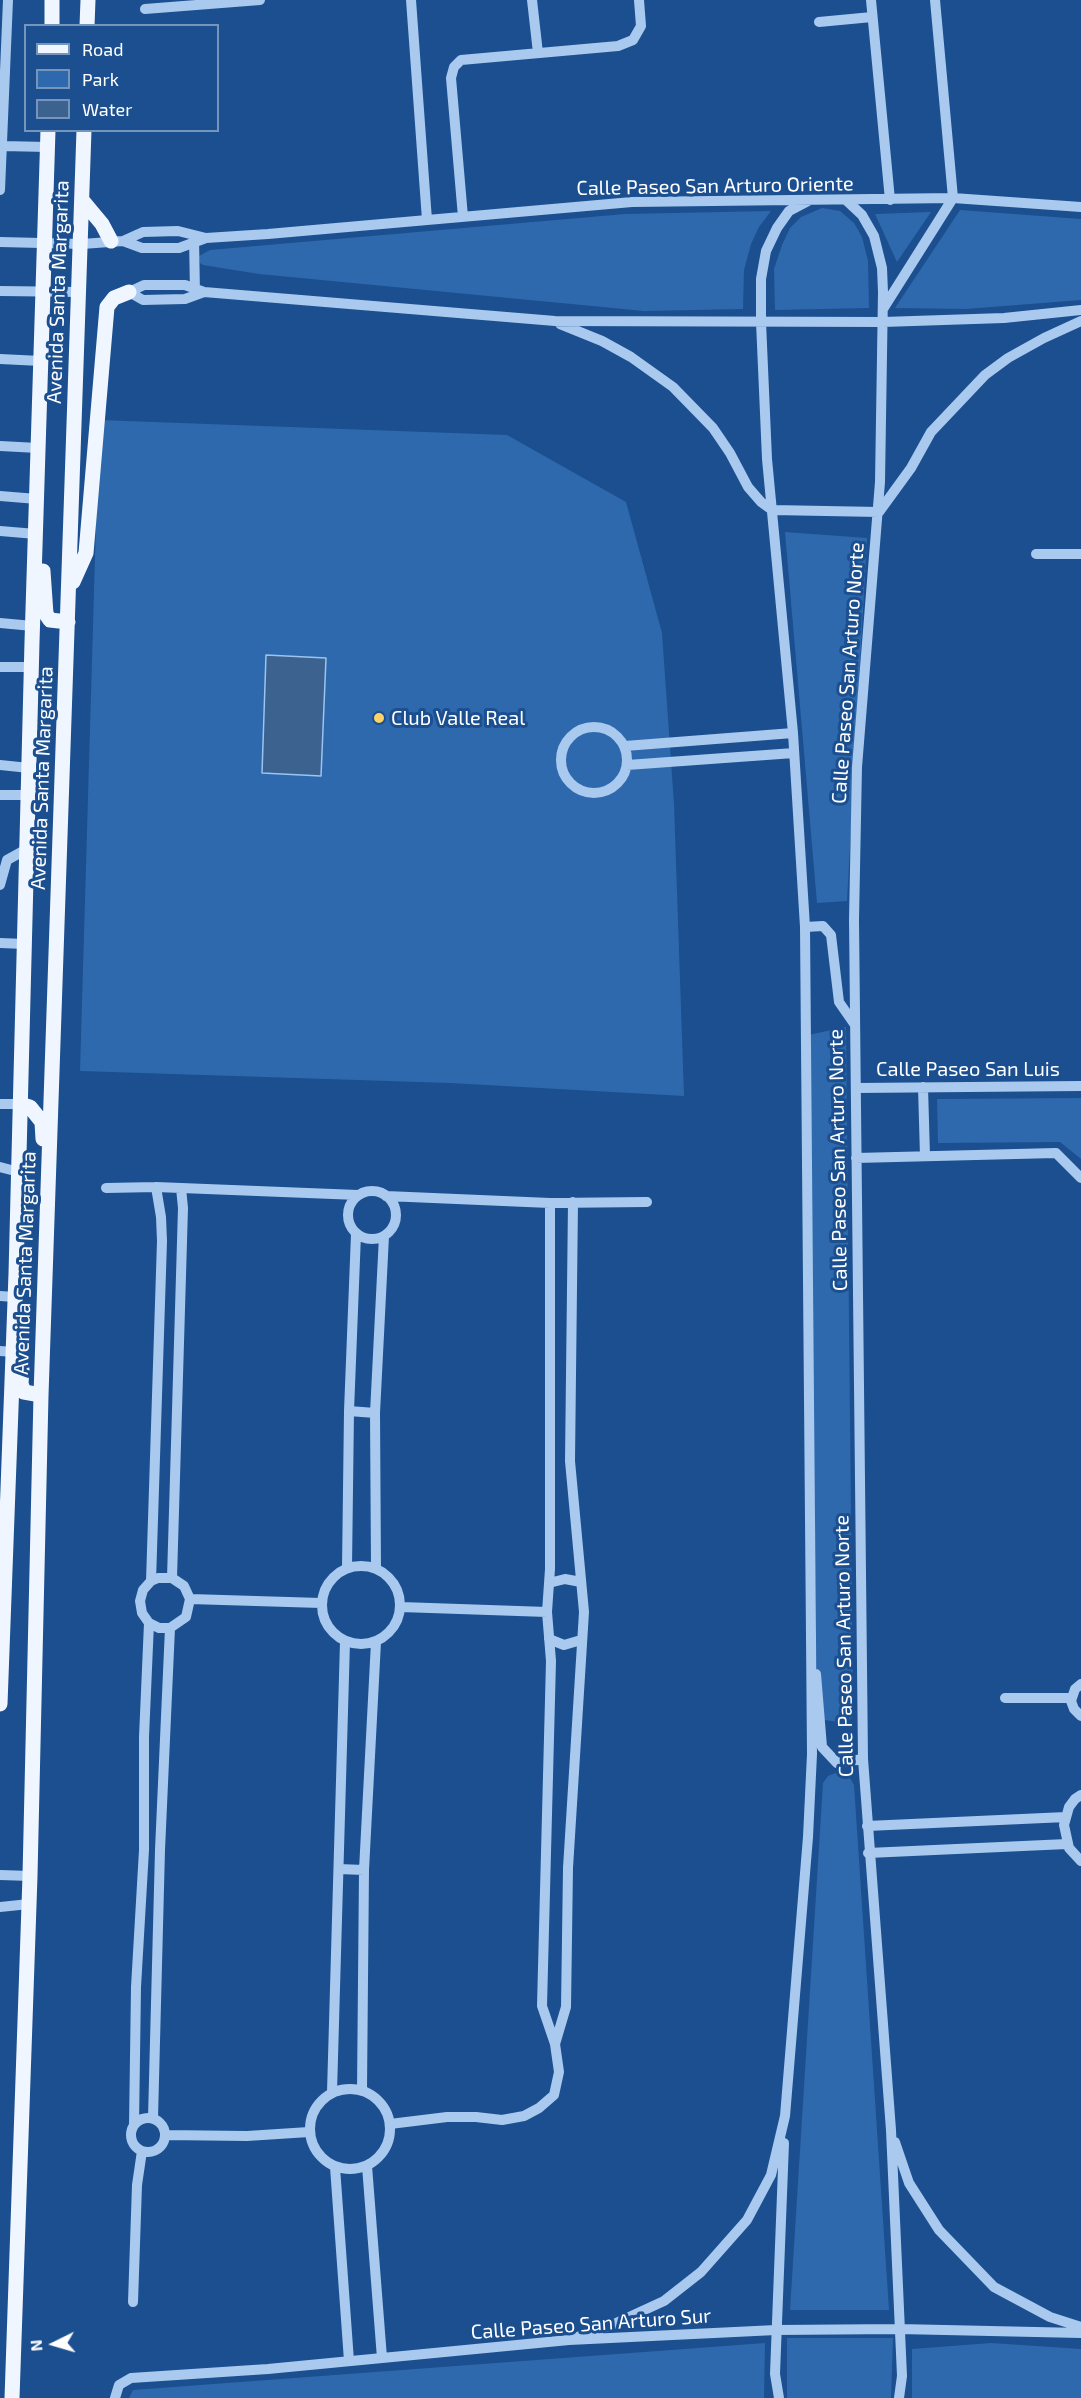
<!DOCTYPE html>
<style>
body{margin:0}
#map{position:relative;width:1081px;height:2398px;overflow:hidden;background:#1b4f8f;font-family:"Exo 2",sans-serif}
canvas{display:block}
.legend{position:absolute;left:24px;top:24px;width:195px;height:108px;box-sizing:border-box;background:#1b4f8f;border:2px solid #7695bc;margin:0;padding:8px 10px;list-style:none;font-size:18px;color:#fff}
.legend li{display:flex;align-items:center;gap:12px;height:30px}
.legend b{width:30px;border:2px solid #7695bc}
.north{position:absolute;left:24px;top:2314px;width:60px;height:60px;-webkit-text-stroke:4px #1b4f8f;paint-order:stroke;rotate:265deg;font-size:16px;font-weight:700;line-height:24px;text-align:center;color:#fff}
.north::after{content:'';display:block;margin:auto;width:21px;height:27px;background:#fff;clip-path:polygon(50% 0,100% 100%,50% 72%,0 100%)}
</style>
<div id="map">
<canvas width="1081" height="2398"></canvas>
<ul class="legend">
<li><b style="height:8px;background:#f0f6ff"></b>Road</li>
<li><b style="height:16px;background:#2e69ad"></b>Park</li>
<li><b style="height:16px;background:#3c6290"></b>Water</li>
</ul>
<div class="north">N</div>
</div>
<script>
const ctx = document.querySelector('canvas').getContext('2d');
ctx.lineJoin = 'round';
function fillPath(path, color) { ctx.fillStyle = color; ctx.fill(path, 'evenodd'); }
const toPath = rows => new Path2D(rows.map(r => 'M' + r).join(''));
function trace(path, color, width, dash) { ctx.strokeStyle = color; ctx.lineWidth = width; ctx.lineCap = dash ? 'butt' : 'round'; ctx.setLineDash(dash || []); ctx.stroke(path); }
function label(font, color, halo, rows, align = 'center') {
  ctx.font = font + ' "Exo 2",sans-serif'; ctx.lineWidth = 6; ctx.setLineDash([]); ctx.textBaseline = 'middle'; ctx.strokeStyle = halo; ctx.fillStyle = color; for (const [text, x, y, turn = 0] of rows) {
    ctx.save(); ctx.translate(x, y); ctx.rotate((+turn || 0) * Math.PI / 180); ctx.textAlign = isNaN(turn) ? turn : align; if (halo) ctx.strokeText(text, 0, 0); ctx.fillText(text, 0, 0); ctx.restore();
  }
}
const green = toPath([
 [822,208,840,211,854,223,862,237,868,261,869,308,775,310,774,269,782,245,790,228,801,217],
 [960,210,1081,219,1081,300,966,309,895,308],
 [771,211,759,227,751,244,744,270,743,309,644,311,259,274,203,265,200,263,199,256,210,250,625,214],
 [931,212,897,262,875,214],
 [99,420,507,435,626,502,662,633,674,804,684,1096,450,1083,80,1071],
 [785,532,867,538,847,901,817,903],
 [846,1027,853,1716,847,1723,817,1719,808,1035],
 [1081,1098,1081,1159,1060,1142,938,1143,937,1099],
 [838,1772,849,1776,854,1785,889,2310,790,2310,823,1783,828,1776],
 [787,2338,893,2338,891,2398,787,2398],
 [765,2343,764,2398,129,2398,133,2390],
 [991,2343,1081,2349,1081,2398,912,2398,912,2349]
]);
const water = toPath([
 [266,655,326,658,321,776,262,773,266,655]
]);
const minor = toPath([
 [411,0,427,220],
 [532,0,538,53],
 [871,0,890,200],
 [145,9,260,0],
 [819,22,872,17],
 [2,146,48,147],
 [0,190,8,0],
 [846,200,862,215,874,236,882,268,883,292,880,482,857,767,854,920,863,1759,891,2130,902,2376,899,2398],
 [463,217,451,78,454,67,461,60,618,46,633,40,641,26,639,0],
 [194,237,195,294],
 [123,241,142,248,179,248,206,238],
 [0,242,82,244,123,241,143,232,178,231,206,238,268,234,632,202,953,198,1081,207],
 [0,291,80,292],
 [129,292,144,285,185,285,204,292,555,321,883,322,1004,318,1081,310],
 [129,292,143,300,185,299,204,292],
 [883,309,953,198,935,0],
 [560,324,602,341,631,357,673,387,713,428,730,453,748,487,761,502,772,510,879,512,911,468,931,432,985,375,1008,358,1044,338,1081,321],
 [0,359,41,361],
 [0,446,38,448],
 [0,496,37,499],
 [0,531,36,534],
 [1036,554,1081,554],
 [0,623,33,626],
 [0,667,32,667],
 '561 760a33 33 0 1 1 66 0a33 33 0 1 1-66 0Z',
 [625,746,793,733],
 [0,765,29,768],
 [627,765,794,753],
 [0,795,28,795],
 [0,885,7,860,27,849],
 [805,927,823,926,831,935,839,1002,855,1025],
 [0,943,25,944],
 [923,1087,925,1156],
 [856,1088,1081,1086],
 [0,1104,21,1104],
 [856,1158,1056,1153,1081,1178],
 [0,1167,19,1172],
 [106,1188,156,1187,358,1195],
 '348 1215a24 24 0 1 1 48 0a24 24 0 1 1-48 0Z',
 [386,1196,550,1203,647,1202],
 [0,1296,15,1297],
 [0,1351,13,1352],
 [349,1411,375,1413],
 '322 1605a39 39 0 1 1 78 0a39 39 0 1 1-78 0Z',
 [347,1567,349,1411,356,1234],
 [376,1568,375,1413,384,1236],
 [172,1578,183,1208,181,1188],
 [151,1581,162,1241,161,1217,156,1187],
 [549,1583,565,1579,581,1582],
 [190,1599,321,1603],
 [401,1607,547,1612],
 [549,1639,564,1645,581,1640],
 [816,1674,822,1747,837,1763,863,1759],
 [1081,1684,1075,1689,1071,1701,1074,1709,1081,1716],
 [1005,1698,1071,1698],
 [1081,1795,1075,1799,1069,1807,1064,1825,1069,1848,1081,1861],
 [867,1826,1066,1817],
 [868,1853,1067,1844],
 [339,1869,364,1870],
 [0,1875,30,1876],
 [0,1907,29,1904],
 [555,2044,566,2007,568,1868,584,1612,570,1461,573,1202],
 '310 2129a40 40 0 1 1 80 0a40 40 0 1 1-80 0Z',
 [362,2090,364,1870,376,1642],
 [332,2092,345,1642],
 [153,2118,160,1850,170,1628],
 '131 2135a17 17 0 1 1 34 0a17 17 0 1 1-34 0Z',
 [390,2124,447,2117,476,2117,502,2120,524,2116,539,2108,554,2095,559,2072,555,2044,542,2006,551,1661,547,1612,550,1569,550,1203],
 [134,2125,136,1987,144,1850,144,1737,149,1623,142,1613,140,1601,143,1590,151,1581,158,1578,172,1578,184,1586,190,1599,186,1617,170,1628,159,1628,149,1623],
 [165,2135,247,2136,309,2132],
 [895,2142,909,2183,939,2230,994,2287,1050,2317,1081,2327],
 [367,2166,382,2358],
 [335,2167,349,2361],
 [133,2302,137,2185,142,2151],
 [569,2340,614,2324,664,2301,701,2272,747,2220,771,2175,785,2116,808,1837,812,1754,805,927,793,733,767,459,761,322,761,279,766,251,777,228,789,211,808,201],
 [115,2398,119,2385,131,2378,268,2369,569,2340,776,2330,899,2329,1081,2333],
 [779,2398,775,2374,784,2143]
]);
const major = toPath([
 [52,26,52,0],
 [87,26,88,0],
 [82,200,102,224,111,241],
 [43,571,46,614,50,620,68,622],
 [73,582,86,553,107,307,114,298,129,292],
 [21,1104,30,1107,42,1122,43,1139],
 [22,1369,21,1384,24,1392,41,1395],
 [0,1704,16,1274,32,642,48,130],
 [12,2398,30,1876,41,1395,84,130]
]);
const markers = [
 [379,718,6,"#ffd166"]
];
const streetNames = [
 ["Calle Paseo San Arturo Oriente",715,186,-1],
 ["Avenida Santa Margarita",58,292,-88],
 ["Calle Paseo San Arturo Norte",848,673,-86],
 ["Avenida Santa Margarita",42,778,-88],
 ["Calle Paseo San Luis",968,1069],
 ["Calle Paseo San Arturo Norte",838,1160,-91],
 ["Avenida Santa Margarita",25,1263,-88],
 ["Calle Paseo San Arturo Norte",844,1646,-91],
 ["Calle Paseo San Arturo Sur",591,2324,-4]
];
const poiNames = [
 ["Club Valle Real",391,718]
];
fillPath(green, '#2e69ad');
fillPath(water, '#3c6290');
trace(water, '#9cc4f0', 1.5);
trace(minor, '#a9c9ee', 10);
trace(major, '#f0f6ff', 15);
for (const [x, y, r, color] of markers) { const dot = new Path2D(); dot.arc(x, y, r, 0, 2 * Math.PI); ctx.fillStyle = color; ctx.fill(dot); trace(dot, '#1b4f8f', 2); }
label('20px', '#fff', '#1b4f8f', streetNames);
label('20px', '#fff', '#1b4f8f', poiNames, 'left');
</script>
